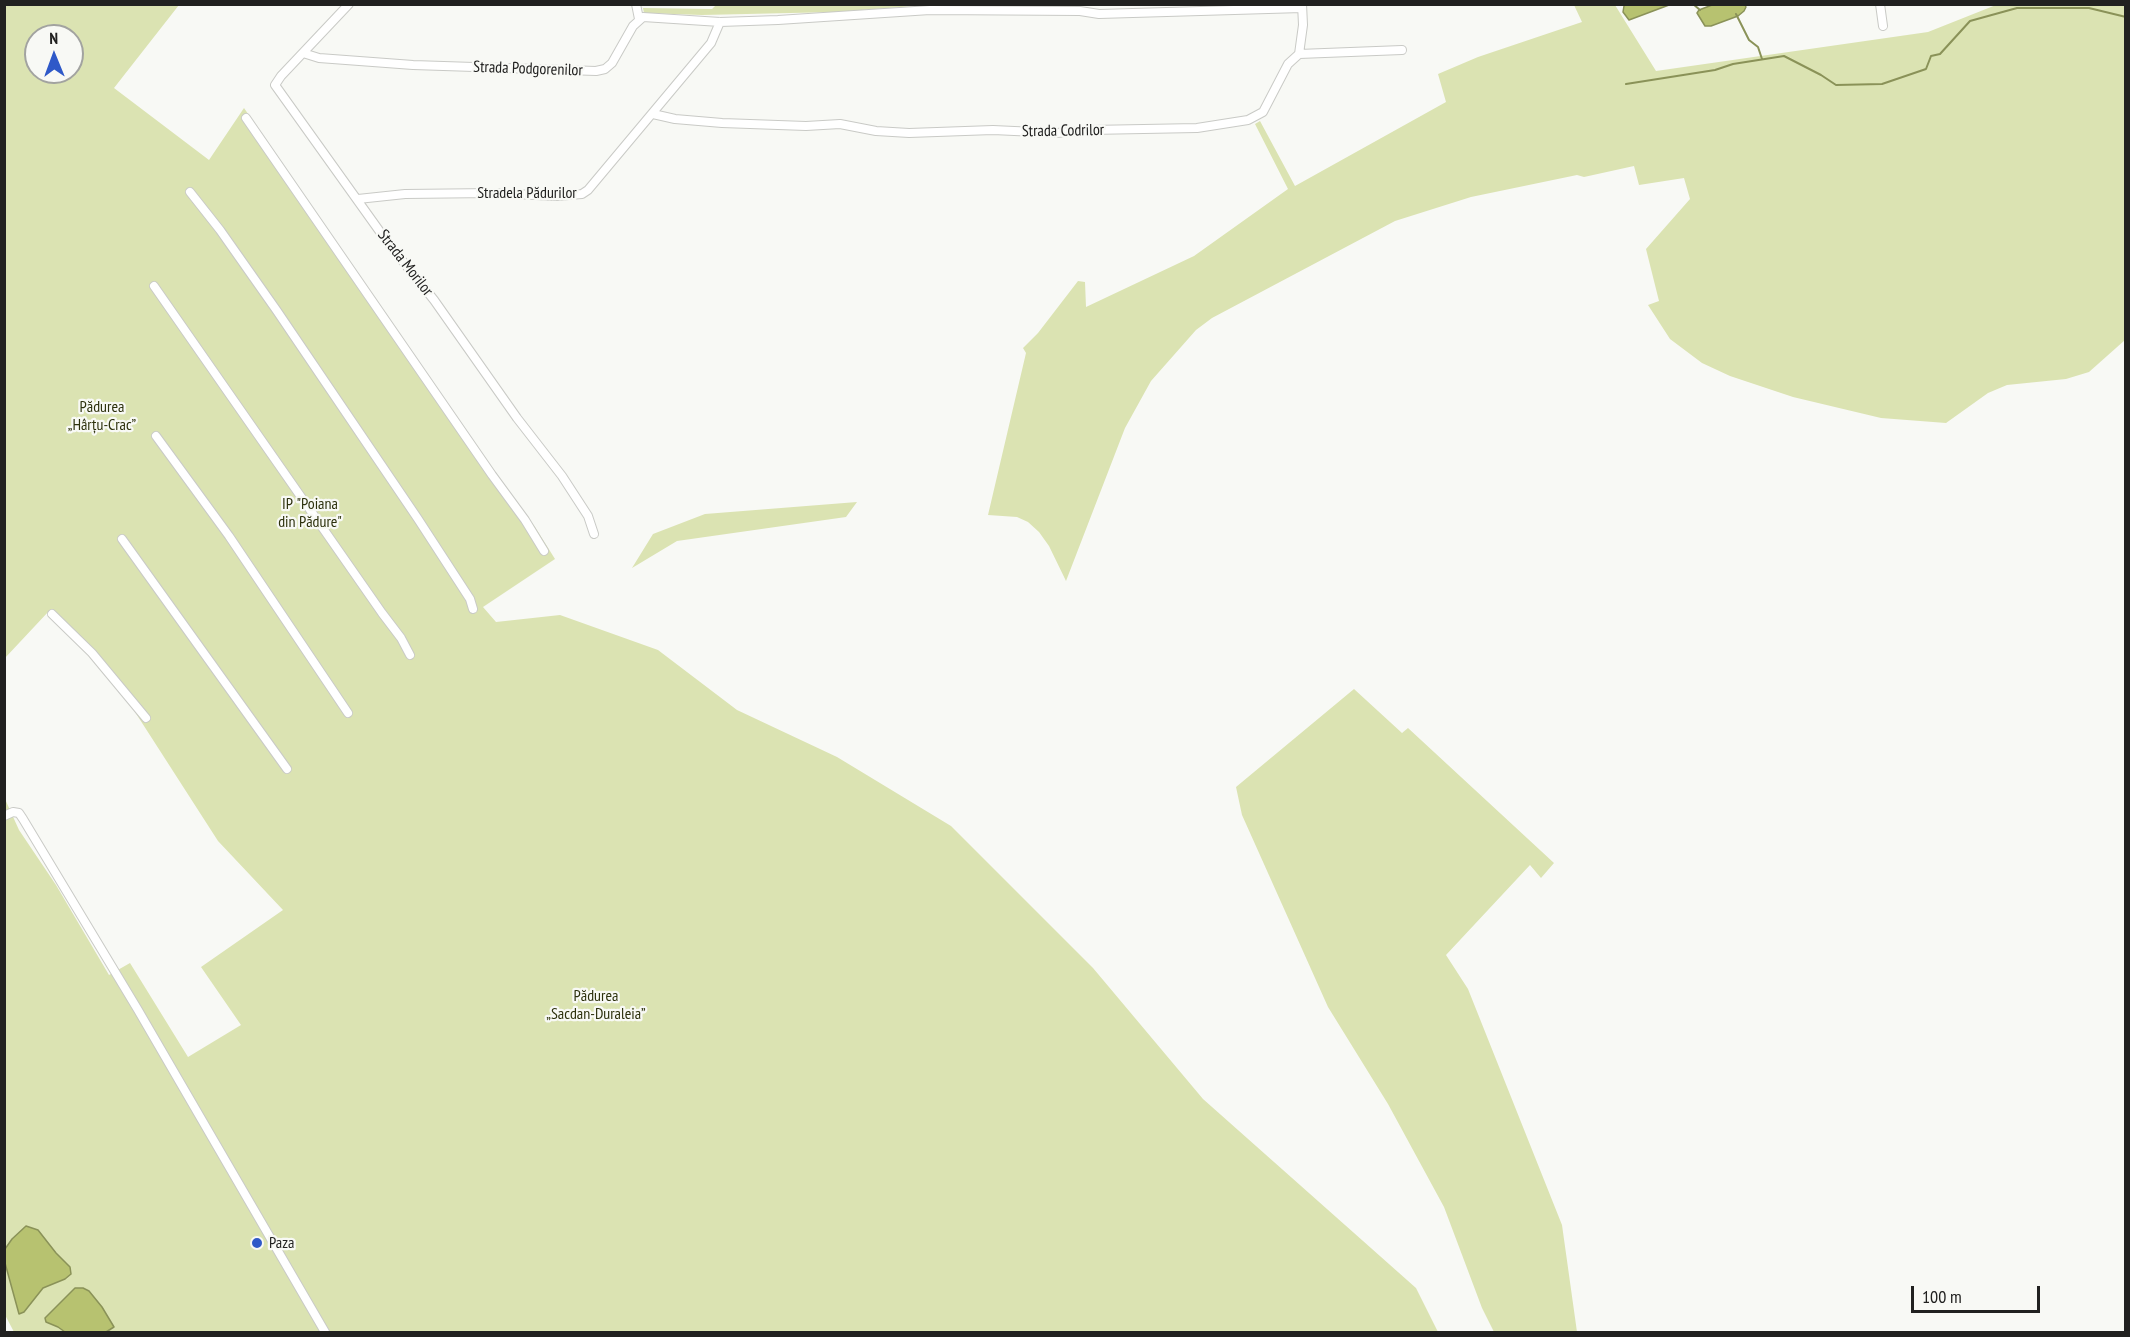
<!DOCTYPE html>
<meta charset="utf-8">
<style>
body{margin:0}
#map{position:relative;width:2130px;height:1337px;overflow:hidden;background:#f8f9f5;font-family:"PT Sans Narrow",sans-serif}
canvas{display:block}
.frame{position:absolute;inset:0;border:6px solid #212120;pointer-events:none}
.north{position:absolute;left:24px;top:24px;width:60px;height:60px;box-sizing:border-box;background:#f8f9f5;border:2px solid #a2a3a0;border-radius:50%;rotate:359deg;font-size:16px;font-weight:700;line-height:24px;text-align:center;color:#212120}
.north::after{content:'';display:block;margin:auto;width:21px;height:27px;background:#2f59c8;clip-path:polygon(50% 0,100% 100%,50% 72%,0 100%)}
.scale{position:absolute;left:1911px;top:1286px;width:129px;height:27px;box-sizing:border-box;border:3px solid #212120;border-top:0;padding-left:8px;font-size:18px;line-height:21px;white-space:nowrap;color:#212120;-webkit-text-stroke:4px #f8f9f5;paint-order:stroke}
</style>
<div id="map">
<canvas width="2130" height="1337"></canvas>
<div class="frame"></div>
<div class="north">N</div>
<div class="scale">100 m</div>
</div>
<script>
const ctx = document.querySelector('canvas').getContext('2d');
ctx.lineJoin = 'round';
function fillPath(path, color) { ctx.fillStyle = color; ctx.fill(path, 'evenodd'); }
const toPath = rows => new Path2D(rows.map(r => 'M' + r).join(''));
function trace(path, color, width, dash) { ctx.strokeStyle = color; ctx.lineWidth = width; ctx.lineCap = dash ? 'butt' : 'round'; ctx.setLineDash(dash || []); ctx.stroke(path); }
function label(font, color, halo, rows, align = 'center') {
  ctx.font = font + ' "PT Sans Narrow",sans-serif'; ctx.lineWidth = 4.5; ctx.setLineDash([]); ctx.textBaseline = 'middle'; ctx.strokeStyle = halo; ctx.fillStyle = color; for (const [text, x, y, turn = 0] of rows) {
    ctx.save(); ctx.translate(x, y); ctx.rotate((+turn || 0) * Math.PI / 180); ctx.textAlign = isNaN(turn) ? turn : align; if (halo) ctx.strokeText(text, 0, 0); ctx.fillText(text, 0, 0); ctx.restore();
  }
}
const green = toPath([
 [717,4,1078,5,1078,7,915,6,835,12,702,15,644,13,643,8,712,9],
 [5,5,179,5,114,88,209,160,244,108,471,438,535,527,555,559,483,607,496,622,560,615,658,650,737,710,837,757,951,826,1093,968,1203,1099,1416,1288,1438,1332,14,1332,4,1313,5,799,19,830,56,885,109,975,130,963,188,1057,241,1025,201,967,283,910,218,841,126,698,49,611,5,658],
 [36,36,72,36,72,72,36,72],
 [1574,5,1615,5,1656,71,1928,32,1996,5,2125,5,2125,340,2089,372,2066,379,2007,385,1988,393,1946,423,1881,418,1793,397,1730,376,1702,363,1670,339,1648,305,1659,301,1646,249,1690,199,1684,178,1639,185,1634,166,1584,177,1577,175,1471,197,1395,221,1212,318,1196,330,1151,381,1125,428,1066,581,1049,546,1039,532,1028,522,1017,517,988,515,1026,353,1023,348,1038,333,1078,281,1085,282,1086,307,1194,256,1288,189,1255,124,1260,121,1295,186,1446,102,1438,74,1478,57,1582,22],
 [857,502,846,517,677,541,632,568,653,534,705,514],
 [1354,689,1402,733,1408,728,1554,863,1541,878,1530,865,1446,955,1468,989,1562,1225,1577,1332,1494,1332,1482,1308,1444,1207,1388,1104,1328,1007,1242,815,1236,787]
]);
const water = toPath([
 [1627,4,1669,4,1669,5,1629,20,1623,12,1624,6,1627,4],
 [1712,5,1745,5,1746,7,1744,11,1738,16,1711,26,1705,26,1697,13,1699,10,1712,5],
 [26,1226,38,1230,56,1253,70,1267,71,1274,65,1279,43,1288,24,1312,19,1314,5,1263,5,1249,12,1239,26,1226],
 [75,1288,83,1288,89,1291,102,1307,114,1327,106,1332,65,1332,58,1327,46,1322,45,1318,75,1288]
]);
const stream = toPath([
 [1693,4,1700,10],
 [1736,14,1749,40,1758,47,1762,59],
 [1626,84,1715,70,1733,64,1784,56,1821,75,1836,85,1882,84,1926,69,1931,56,1940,54,1970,21,2017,8,2089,8,2126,17]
]);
const minor = toPath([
 [349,4,281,76,275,85,388,243,434,300,517,418,562,476,588,516,594,534],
 [636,4,639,19],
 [1880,4,1883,26],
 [303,53,319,58,413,65,596,71,605,69,612,63,633,26,643,17,720,22,778,20,930,10,1080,11,1099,14,1302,8],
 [1299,54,1303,25,1302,4],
 [653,114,675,119,722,123,806,126,840,124,876,131,909,133,993,130,1057,133,1090,130,1197,128,1248,120,1263,112,1288,64,1299,54,1402,50],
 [246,118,492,475,525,520,544,551],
 [190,192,220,230,277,311,418,519,470,599,473,609],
 [358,199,405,194,492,193,556,196,582,194,588,190,711,43,720,22],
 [154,286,382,613,401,638,410,655],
 [156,436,229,536,348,713],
 [122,539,287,769],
 [52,614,92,653,146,718],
 [4,816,13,812,19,813,23,819,138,1010,325,1332]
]);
const markers = [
 [257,1243,6,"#2f59c8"]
];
const streetNames = [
 ["Strada Podgorenilor",528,69,2],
 ["Strada Codrilor",1063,131,-1],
 ["Stradela Pădurilor",527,193],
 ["Strada Morilor",405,263,52]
];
const parkNames = [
 ["Pădurea",102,407],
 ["„Hârțu-Crac”",102,425],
 ["IP \"Poiana",310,504],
 ["din Pădure\"",310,522],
 ["Pădurea",596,996],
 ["„Sacdan-Duraleia”",596,1014]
];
const poiNames = [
 ["Paza",269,1243]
];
fillPath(green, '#dbe3b2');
fillPath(water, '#b7c270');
trace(water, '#8a9258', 1.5);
trace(stream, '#8a9258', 2);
trace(minor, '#c9cac6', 10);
trace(minor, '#fff', 8);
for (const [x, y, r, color] of markers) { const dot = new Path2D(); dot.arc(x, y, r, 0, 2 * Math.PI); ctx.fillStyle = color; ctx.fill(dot); trace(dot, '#f8f9f5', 2); }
label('16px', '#212120', '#f8f9f5', streetNames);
label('16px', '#2d310d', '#f8f9f5', parkNames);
label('16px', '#212120', '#f8f9f5', poiNames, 'left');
</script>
